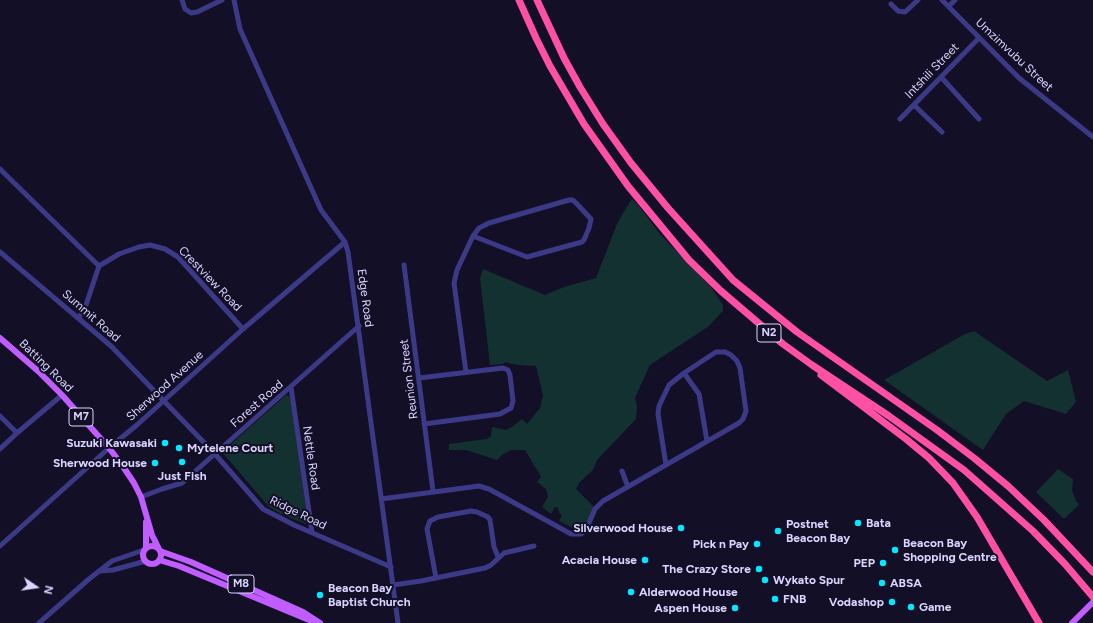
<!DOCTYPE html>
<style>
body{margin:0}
#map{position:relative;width:1093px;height:623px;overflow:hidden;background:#130f27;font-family:Figtree,sans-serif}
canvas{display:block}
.north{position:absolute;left:16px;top:567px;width:40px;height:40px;-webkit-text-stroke:3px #130f27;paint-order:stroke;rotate:103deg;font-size:11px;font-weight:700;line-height:16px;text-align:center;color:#dad5ff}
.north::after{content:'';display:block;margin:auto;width:14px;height:18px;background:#dad5ff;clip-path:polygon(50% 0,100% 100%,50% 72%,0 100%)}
</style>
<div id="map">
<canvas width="1093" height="623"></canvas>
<div class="north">N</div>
</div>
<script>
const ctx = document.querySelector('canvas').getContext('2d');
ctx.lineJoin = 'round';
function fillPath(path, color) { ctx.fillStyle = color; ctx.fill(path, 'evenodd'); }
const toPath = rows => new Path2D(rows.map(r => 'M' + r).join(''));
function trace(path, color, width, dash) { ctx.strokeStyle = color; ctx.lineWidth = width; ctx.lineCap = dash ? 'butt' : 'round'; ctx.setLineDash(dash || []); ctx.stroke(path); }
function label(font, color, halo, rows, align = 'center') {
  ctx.font = font + ' Figtree,sans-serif'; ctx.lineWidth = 4; ctx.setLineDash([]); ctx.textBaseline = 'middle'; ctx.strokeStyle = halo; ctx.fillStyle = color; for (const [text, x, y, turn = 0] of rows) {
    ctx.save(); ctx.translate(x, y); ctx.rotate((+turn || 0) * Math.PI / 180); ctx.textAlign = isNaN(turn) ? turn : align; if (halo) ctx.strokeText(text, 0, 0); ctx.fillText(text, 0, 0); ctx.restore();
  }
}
const green = toPath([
 [632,199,639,206,660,234,711,287,723,305,723,311,709,326,650,365,635,398,637,406,636,419,597,460,593,470,579,483,576,489,595,508,586,527,577,530,559,521,562,515,559,513,558,508,555,507,551,514,542,507,548,497,546,489,537,482,541,477,525,450,511,450,502,455,497,460,466,450,449,450,449,444,487,439,491,436,492,427,506,430,513,426,522,419,527,424,540,408,543,395,536,366,518,365,505,362,503,364,490,365,480,278,483,269,545,295,564,287,596,278,617,224,626,208],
 [974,331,1047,381,1068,370,1076,402,1066,414,1024,401,1006,414,983,450,884,380,965,334],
 [286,395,290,397,291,401,308,522,306,524,281,514,269,507,222,452],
 [1058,469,1073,479,1072,491,1076,501,1079,505,1064,519,1036,492]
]);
const minor = toPath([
 [182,0,185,9,191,13,197,12,222,0],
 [234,0,240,29,321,210,345,242,348,252,398,623],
 [942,0,1019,78,1093,137],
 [891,4,898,11,905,12,918,0],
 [949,6,955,0],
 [941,77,979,119],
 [914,105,942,132],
 [900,119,979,38],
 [0,169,99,266],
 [0,252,111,346,215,454,263,509,294,525,391,567],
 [404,265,433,491],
 [79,317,85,308,99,266,119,254,139,247,150,245,165,249,178,257,243,329],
 [466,372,454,283,457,270,473,236,479,228,489,223,569,200,573,200,576,203,591,219,589,228,584,240,582,242,527,257,473,236],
 [684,373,699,394,707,441],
 [419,378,503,368,508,370,510,375,513,401,511,408,500,414,424,424],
 [291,387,312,532],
 [0,416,17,433],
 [0,449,17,433,62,395],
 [622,471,628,487],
 [141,497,162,489,182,483,359,326],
 [381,499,479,486,489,489,571,534,581,534,586,530,595,509,603,501,739,423,743,419,746,411,740,368,737,361,731,355,725,352,716,352,684,373,669,385,659,406,658,414,666,465],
 [0,546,109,448,138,424,243,329,345,242],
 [100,571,113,570,146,561],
 [436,578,427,529,430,521,438,517,471,511,477,512,488,517,490,520,494,547,498,557],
 [393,585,421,581,485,568,491,565,504,553,534,546],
 [39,623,89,579,112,561,144,550]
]);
const major = toPath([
 [0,338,38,371,62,395,109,448,122,465,134,483,141,497,152,535,159,549],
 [146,522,146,548],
 '143 555a9 9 0 1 1 18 0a9 9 0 1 1-18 0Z',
 [160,551,191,562,303,612,320,623],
 [159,560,179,566,314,622],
 [1072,623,1093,602]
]);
const highway = toPath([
 [519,0,536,38,550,66,584,124,628,186,689,260,721,291,783,344,812,365,889,416,964,470,1033,531,1065,564,1093,597],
 [537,0,564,58,580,87,603,124,631,163,668,208,733,280,797,332,937,430,974,458,1008,486,1044,520,1093,572],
 [821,375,906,439,929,458,953,483,977,517,1039,623]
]);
const markers = [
 [165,443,4,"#01e8ff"],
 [179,448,4,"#01e8ff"],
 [182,462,4,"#01e8ff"],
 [155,463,4,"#01e8ff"],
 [858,523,4,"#01e8ff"],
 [681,528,4,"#01e8ff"],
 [778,531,4,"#01e8ff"],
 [757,544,4,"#01e8ff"],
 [895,550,4,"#01e8ff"],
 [645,560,4,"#01e8ff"],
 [883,563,4,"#01e8ff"],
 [759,569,4,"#01e8ff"],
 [765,580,4,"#01e8ff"],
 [882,583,4,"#01e8ff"],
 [631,592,4,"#01e8ff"],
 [320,595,4,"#01e8ff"],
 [775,599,4,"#01e8ff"],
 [892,602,4,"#01e8ff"],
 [911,607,4,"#01e8ff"],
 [735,608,4,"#01e8ff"]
];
const shields = [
 [769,333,24],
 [81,417,24],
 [241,584,26]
];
const shieldNames = [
 ["N2",769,333],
 ["M7",81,417],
 ["M8",241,584]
];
const streetNames = [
 ["Umzimvubu Street",1014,55,43],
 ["Intshili Street",932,71,-46],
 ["Crestview Road",210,279,46],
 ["Edge Road",365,298,82],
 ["Summit Road",91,316,41],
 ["Batting Road",46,366,44],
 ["Reunion Street",409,379,-97],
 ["Sherwood Avenue",165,386,-42],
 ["Forest Road",257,404,-41],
 ["Nettle Road",311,458,82],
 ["Ridge Road",298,513,26]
];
const poiNames = [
 ["Suzuki Kawasaki",157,443,"right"],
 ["Mytelene Court",187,448],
 ["Sherwood House",147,463,"right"],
 ["Just Fish",182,476,"center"],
 ["Bata",866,523],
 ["Postnet",786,524],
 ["Beacon Bay",786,538],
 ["Silverwood House",673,528,"right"],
 ["Beacon Bay",903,543],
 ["Shopping Centre",903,557],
 ["Pick n Pay",749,544,"right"],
 ["Acacia House",637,560,"right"],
 ["PEP",875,563,"right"],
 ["The Crazy Store",751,569,"right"],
 ["Wykato Spur",773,580],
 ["ABSA",890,583],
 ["Beacon Bay",328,588],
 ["Baptist Church",328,602],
 ["Alderwood House",639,592],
 ["FNB",783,599],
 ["Vodashop",884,602,"right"],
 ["Game",919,607],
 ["Aspen House",727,608,"right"]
];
fillPath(green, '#123130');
trace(minor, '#3c3a86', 5);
trace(major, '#c15cff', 6);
trace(highway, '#ff50a6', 7);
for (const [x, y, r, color] of markers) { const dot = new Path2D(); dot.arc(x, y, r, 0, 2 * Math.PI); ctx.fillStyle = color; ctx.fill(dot); trace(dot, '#130f27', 1.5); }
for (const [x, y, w] of shields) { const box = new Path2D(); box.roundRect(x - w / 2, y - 9, w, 18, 3); ctx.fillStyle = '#130f27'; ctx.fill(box); trace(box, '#dad5ff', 1); }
label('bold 11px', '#dad5ff', null, shieldNames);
label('12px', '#dad5ff', '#130f27', streetNames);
label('bold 12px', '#dad5ff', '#130f27', poiNames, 'left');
</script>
